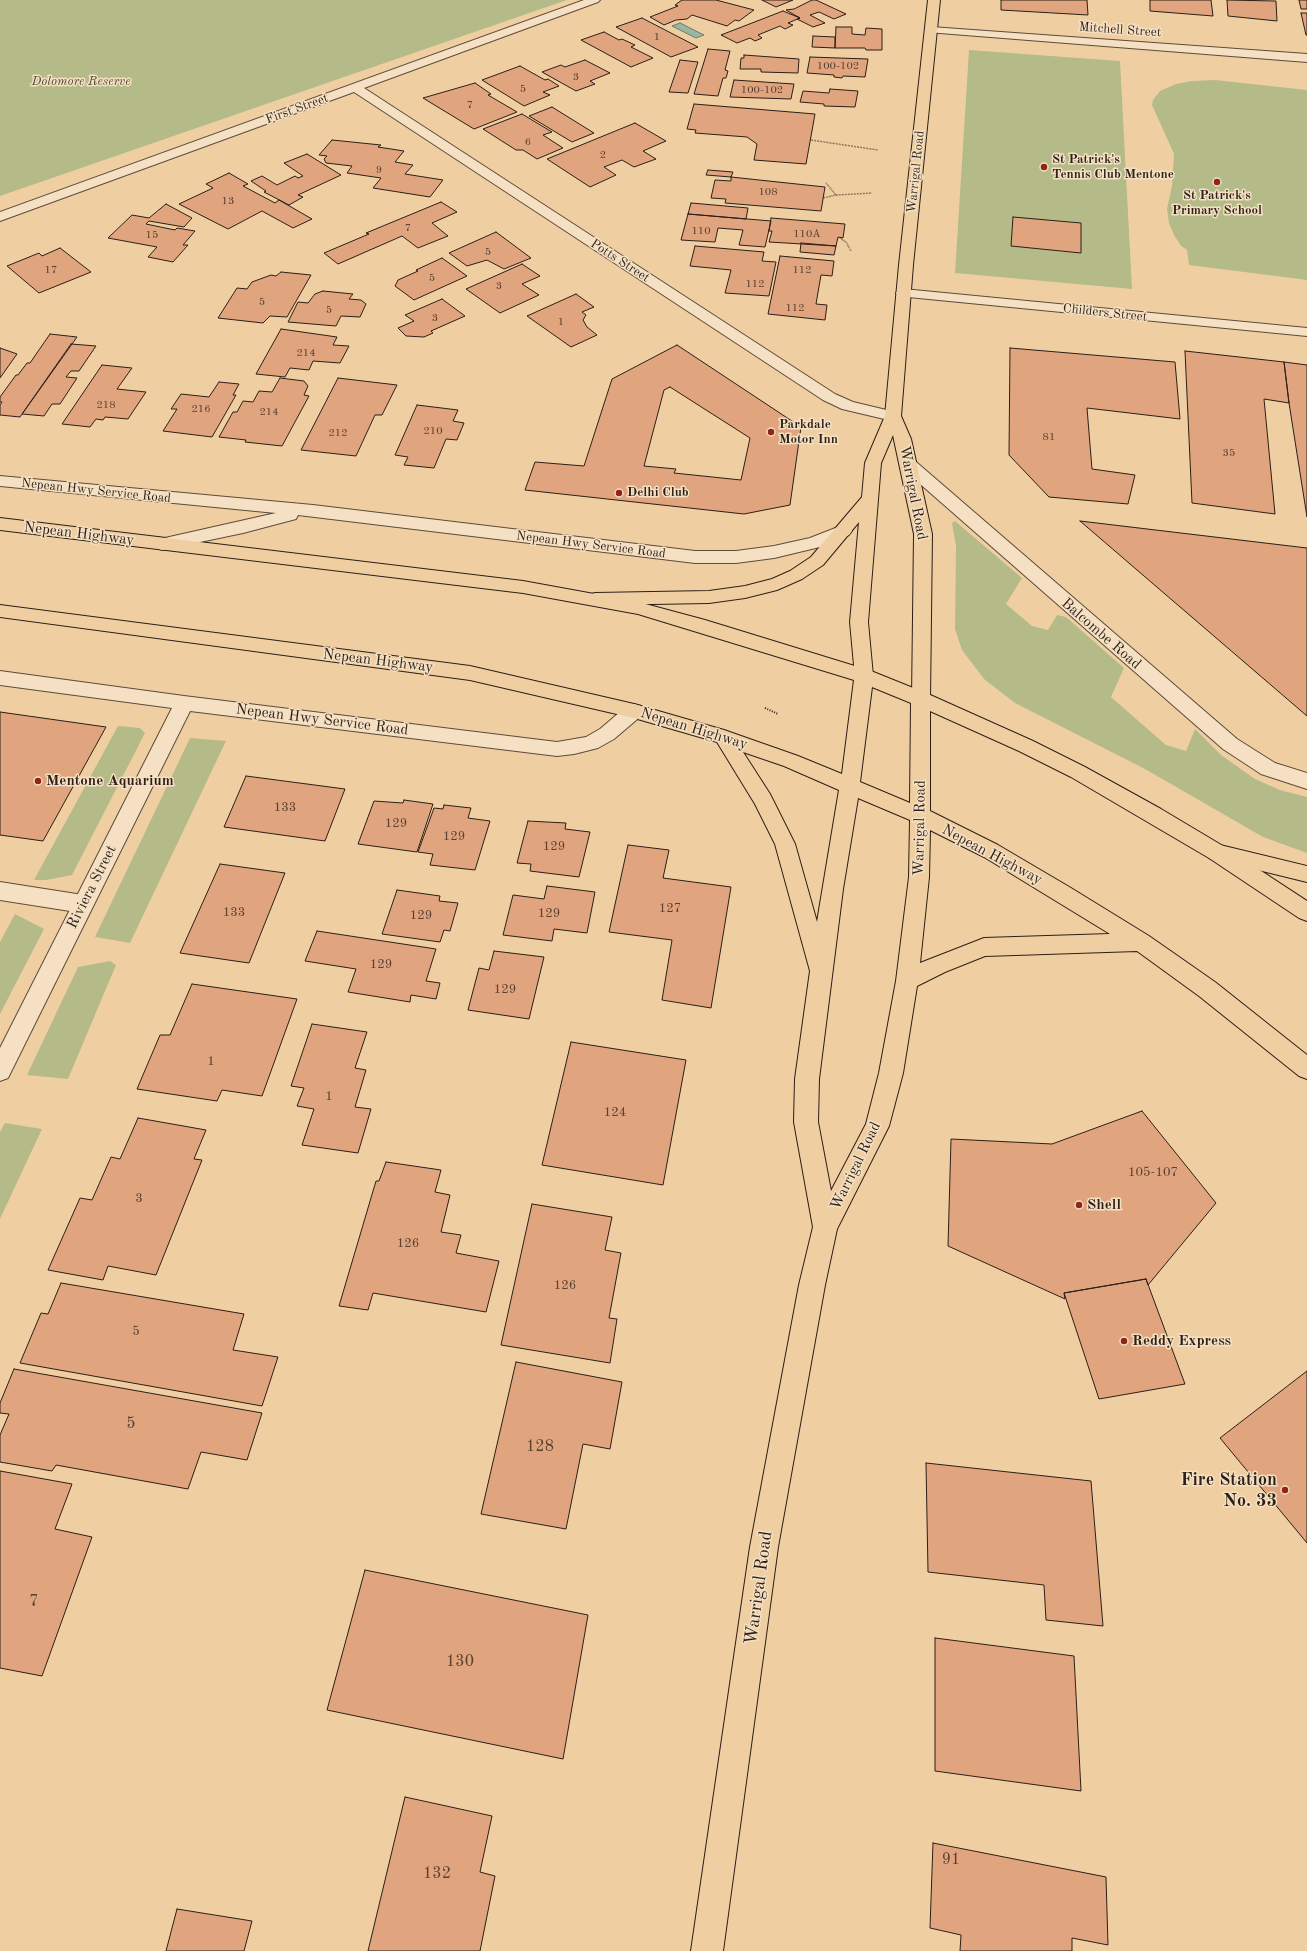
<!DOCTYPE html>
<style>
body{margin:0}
canvas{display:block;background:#efcfa2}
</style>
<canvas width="1307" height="1951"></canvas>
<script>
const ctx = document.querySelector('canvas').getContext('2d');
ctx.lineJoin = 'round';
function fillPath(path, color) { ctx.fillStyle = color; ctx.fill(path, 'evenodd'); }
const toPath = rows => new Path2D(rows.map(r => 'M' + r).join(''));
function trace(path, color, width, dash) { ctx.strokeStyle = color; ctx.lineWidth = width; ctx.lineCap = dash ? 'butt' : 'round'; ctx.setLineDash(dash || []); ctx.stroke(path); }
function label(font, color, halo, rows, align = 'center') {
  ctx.font = font + ' "Old Standard TT",serif'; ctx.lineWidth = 3; ctx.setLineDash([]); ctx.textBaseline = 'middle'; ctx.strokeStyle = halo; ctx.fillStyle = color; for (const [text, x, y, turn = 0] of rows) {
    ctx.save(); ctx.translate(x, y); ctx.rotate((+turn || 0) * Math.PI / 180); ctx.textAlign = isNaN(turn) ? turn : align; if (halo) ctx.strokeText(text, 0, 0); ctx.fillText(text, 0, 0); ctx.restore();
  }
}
const green = toPath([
 [0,0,567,0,0,196],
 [969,50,1120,61,1132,289,955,273],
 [1215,80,1307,90,1307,280,1189,265,1187,250,1181,246,1174,235,1169,223,1167,209,1172,186,1174,154,1152,105,1153,100,1160,91,1176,84,1192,81],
 [955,521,1022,578,1006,604,1032,626,1048,630,1057,615,1066,617,1124,668,1111,697,1166,745,1186,751,1195,729,1221,755,1255,779,1280,790,1307,797,1307,853,1263,837,1145,769,1015,703,984,679,962,650,955,629,956,546,952,523],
 [118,726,140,728,145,733,72,875,46,880,34,880],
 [190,738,226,741,130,943,95,937],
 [15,914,44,929,0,1014,0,942],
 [110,961,116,965,68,1079,27,1075,78,967],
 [5,1123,42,1129,0,1219,0,1132]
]);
const water = toPath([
 [680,23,704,35,696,38,672,26,680,23]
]);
const building = toPath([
 [682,0,716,0,754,10,739,21,735,20,727,26,692,15,687,19,676,20,664,25,650,17,678,6,675,5,682,0],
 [762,0,793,0,776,7,762,0],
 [812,0,816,0,846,14,834,19,819,12,810,15,825,23,813,27,797,19,800,18,786,10,794,9,812,0],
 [1001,0,1087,0,1088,15,1001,10,1001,0],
 [1150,0,1211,0,1213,16,1150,11,1150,0],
 [1227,0,1276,1,1277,21,1228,16,1227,0],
 [1299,0,1307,0,1307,9,1301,9,1299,0],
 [783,11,800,18,788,23,793,25,785,29,780,26,758,35,762,38,755,41,750,38,737,43,721,35,783,11],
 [1301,13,1307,13,1307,35,1306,35,1301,13],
 [642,18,698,47,671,57,616,27,642,18],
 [836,27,852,27,852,34,865,35,866,28,882,29,882,50,866,50,865,48,835,48,836,27],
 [604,32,619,40,622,39,635,45,631,47,653,58,631,67,581,40,604,32],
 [813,36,835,37,835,48,812,47,813,36],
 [708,49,730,51,725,70,728,71,726,78,723,78,718,96,694,94,708,49],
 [744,55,799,59,798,73,761,72,761,69,740,69,741,58,744,58,744,55],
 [810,57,868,59,865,77,843,76,842,78,834,77,834,75,807,73,810,57],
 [585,60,610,73,590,81,595,84,576,91,542,72,561,65,565,67,585,60],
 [680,60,698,62,688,93,669,92,680,60],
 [520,66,545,80,548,79,559,86,543,92,550,95,524,106,482,80,520,66],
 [734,80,794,84,791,99,730,97,734,80],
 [475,83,491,94,488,95,517,112,474,129,423,98,475,83],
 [830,89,858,91,855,107,824,106,824,104,800,102,803,91,829,93,830,89],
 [694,104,815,114,806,164,754,160,757,144,747,137,695,133,696,130,687,129,694,104],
 [552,107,594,133,572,142,529,116,552,107],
 [522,114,552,132,543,135,563,148,537,159,523,150,516,150,483,129,522,114],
 [635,123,666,141,643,151,656,159,634,167,622,160,604,167,616,175,590,187,547,159,635,123],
 [332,140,381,145,378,147,404,151,395,162,413,165,405,174,443,180,430,197,373,188,381,178,347,173,352,166,326,163,324,159,327,156,319,155,332,140],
 [307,154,341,175,298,195,303,197,289,205,264,192,266,191,251,181,262,176,277,185,295,176,298,178,303,176,284,163,307,154],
 [708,170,733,172,731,177,706,175,708,170],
 [229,173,248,184,243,186,275,203,279,200,312,219,293,228,262,211,228,229,179,204,213,188,206,184,229,173],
 [731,177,825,187,821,211,725,203,726,199,711,198,715,180,731,181,731,177],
 [441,202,457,212,432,223,448,236,418,248,402,236,338,264,324,253,369,234,366,233,441,202],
 [691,203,748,208,746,219,688,214,691,203],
 [166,204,192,218,184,227,149,221,146,224,175,230,177,228,195,231,183,245,188,245,173,262,148,257,157,247,108,238,132,215,149,218,166,204],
 [688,214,771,221,765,247,739,245,743,230,718,228,715,242,681,240,688,214],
 [1013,217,1081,223,1081,253,1011,246,1013,217],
 [771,218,845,224,843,238,838,237,836,246,769,242,772,231,769,231,771,218],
 [496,232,531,258,504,269,487,260,467,266,449,253,496,232],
 [801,243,836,246,834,255,800,252,801,243],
 [695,246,764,252,762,261,776,262,769,296,725,293,731,270,690,266,695,246],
 [60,248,91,272,39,293,7,266,39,253,42,256,60,248],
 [780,256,834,261,832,276,821,275,816,304,827,305,825,320,768,314,780,256],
 [442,258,467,276,414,300,395,286,398,280,418,271,416,270,442,258],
 [522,264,540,276,522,284,539,295,500,313,466,289,522,264],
 [281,272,311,275,287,317,270,316,263,323,218,318,237,288,247,289,252,282,271,275,276,276,281,272],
 [323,291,353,294,349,299,361,300,366,304,360,317,341,316,336,326,288,322,298,302,308,303,315,294,323,291],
 [576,294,594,307,582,312,586,315,583,320,587,327,597,335,571,347,527,316,576,294],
 [442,299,465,316,431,331,433,333,424,337,406,336,398,328,414,321,405,315,442,299],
 [281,329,337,337,333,345,349,346,340,363,313,361,309,370,290,368,285,377,256,374,281,329],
 [50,334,77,337,20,417,0,415,0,405,2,402,0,402,0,397,16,375,18,375,27,363,30,363,50,334],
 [71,344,96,346,79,371,71,371,66,377,77,378,60,404,52,404,44,416,22,414,71,344],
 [677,345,801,427,790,505,744,514,525,490,535,462,584,466,612,379,677,345],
 [670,387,750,438,741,480,674,473,676,469,644,466,664,390,670,387],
 [0,348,17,354,0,378,0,348],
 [1010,348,1175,362,1180,419,1087,408,1092,469,1135,475,1128,504,1049,497,1009,455,1010,348],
 [1185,351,1284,362,1289,403,1264,399,1275,514,1192,503,1185,351],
 [1284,362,1307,365,1307,517,1289,403,1284,362],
 [102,365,132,368,117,389,146,392,128,419,105,417,103,420,96,419,90,427,62,424,102,365],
 [280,378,304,381,308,386,304,395,309,396,282,446,245,442,246,440,219,437,233,412,237,412,243,401,253,402,259,391,272,392,280,378],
 [338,378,397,385,382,415,375,415,356,456,301,450,338,378],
 [219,382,239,384,233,395,236,395,212,437,163,431,177,409,171,409,181,394,209,397,219,382],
 [417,405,458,410,453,421,464,423,457,440,446,439,434,468,404,465,408,457,395,455,417,405],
 [1080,521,1307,548,1307,716,1080,521],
 [0,712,106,727,43,841,0,835,0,712],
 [246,776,345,789,325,841,224,827,246,776],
 [404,800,433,804,417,852,358,844,374,801,403,803,404,800],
 [444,805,471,808,468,818,490,821,475,870,430,865,433,854,418,852,434,808,443,809,444,805],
 [528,821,566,823,565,829,590,832,579,877,530,871,531,864,517,863,528,821],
 [628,845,669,850,663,878,731,887,711,1008,662,1000,672,940,609,932,628,845],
 [220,864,285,873,249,963,180,953,220,864],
 [547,886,595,892,587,933,554,929,552,941,503,935,513,895,544,899,547,886],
 [397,890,440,896,439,901,458,903,450,931,444,930,440,942,382,934,397,890],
 [317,931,436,949,426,981,440,983,436,999,411,995,410,1002,348,992,356,969,305,961,317,931],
 [494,951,544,957,529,1019,468,1010,479,968,489,970,494,951],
 [192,984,297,999,262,1096,222,1090,217,1101,137,1089,160,1035,170,1035,192,984],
 [312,1024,367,1032,355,1068,366,1070,355,1107,371,1109,358,1153,302,1145,314,1109,297,1106,304,1088,291,1086,312,1024],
 [571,1042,686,1060,663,1185,542,1165,571,1042],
 [1142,1111,1216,1203,1148,1285,1146,1279,1064,1293,1065,1299,948,1246,951,1139,1052,1144,1142,1111],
 [138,1118,206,1130,194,1159,202,1160,156,1275,108,1266,103,1280,48,1270,80,1198,92,1200,111,1157,120,1159,138,1118],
 [386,1162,441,1170,435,1192,450,1195,441,1232,461,1235,456,1253,499,1261,486,1312,373,1293,368,1310,339,1306,376,1181,379,1181,386,1162],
 [532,1204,612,1217,605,1250,621,1253,609,1318,617,1319,610,1363,501,1345,532,1204],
 [1146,1279,1185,1384,1099,1399,1064,1293,1146,1279],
 [61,1283,244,1314,233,1350,278,1357,262,1406,20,1363,41,1313,48,1314,61,1283],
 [516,1362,622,1382,610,1449,583,1444,566,1529,481,1514,516,1362],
 [14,1369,262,1413,247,1460,201,1452,188,1489,56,1465,52,1471,0,1462,0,1435,9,1414,0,1413,0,1403,14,1369],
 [1307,1371,1307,1543,1220,1438,1307,1371],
 [926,1463,1091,1481,1103,1626,1046,1620,1044,1585,928,1572,926,1463],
 [0,1471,72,1484,55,1529,92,1537,42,1676,0,1668,0,1471],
 [365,1570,588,1615,563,1759,327,1710,365,1570],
 [935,1638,1074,1656,1081,1791,935,1771,935,1638],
 [405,1797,492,1816,480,1872,495,1876,480,1951,368,1951,405,1797],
 [933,1843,1106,1877,1108,1945,1072,1938,1072,1951,960,1951,961,1935,930,1928,933,1843],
 [177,1909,252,1921,244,1951,166,1951,177,1909]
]);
const pathFar1 = toPath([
 [811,140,878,150],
 [826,183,836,195],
 [823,198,836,195,872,193],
 [840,238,846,242,851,251]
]);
const path = toPath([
 [765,708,778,714]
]);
const lane = toPath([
 [909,460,915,461,1237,739,1275,763,1307,773,1307,789,1261,774,1223,749,903,469,901,465,903,461,909,460],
 [0,882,83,895,90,898,94,904,90,910,83,913,0,900,0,882]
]);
const street = toPath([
 [584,0,600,0,598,2,364,88,835,394,853,402,899,413,901,416,899,419,893,421,842,409,823,400,354,92,0,221,0,212,584,0],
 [931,27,1307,54,1307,62,927,32,925,30,931,27],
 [903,289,1307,328,1307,336,898,296,896,293,898,290,903,289],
 [0,476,313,505,695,551,736,551,774,546,810,538,843,525,849,527,852,531,849,535,820,547,774,558,736,563,695,563,298,515,296,519,243,533,162,550,156,548,153,544,156,540,276,513,0,486,0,476],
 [0,671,184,696,557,742,586,737,600,729,627,706,634,704,641,706,644,711,641,716,614,739,598,748,574,754,557,756,190,711,8,1078,0,1081,0,1048,172,708,0,685,0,671]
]);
const primary = toPath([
 [928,0,940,0,913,265,901,416,911,439,932,534,930,699,928,704,921,706,914,704,912,699,914,534,893,435,881,463,868,622,873,676,871,681,864,683,857,681,855,676,850,622,859,522,823,565,802,579,777,590,745,598,709,603,595,605,589,603,586,599,589,595,595,593,709,591,745,586,772,579,790,571,811,557,862,497,865,463,885,416,899,265,928,0],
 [1216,844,1307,866,1307,882,1209,858,1206,852,1209,846,1216,844]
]);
const highway = toPath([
 [0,518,523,581,638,602,705,620,871,671,928,694,1033,741,1085,767,1161,809,1223,846,1307,901,1307,921,1299,918,1209,858,1071,777,1019,751,930,711,930,811,998,845,1071,888,1149,936,1215,982,1307,1055,1307,1079,1299,1076,1199,996,1137,951,985,956,945,972,917,986,903,1073,889,1126,837,1229,825,1285,778,1547,723,1951,691,1951,750,1547,799,1285,813,1227,794,1122,795,1079,810,971,775,844,755,804,717,742,634,718,470,680,0,617,0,605,470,666,634,704,724,730,798,756,842,774,854,680,638,614,523,593,0,530,0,518],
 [872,687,911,703,910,803,860,782,872,687],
 [743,752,784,766,839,790,817,922,795,844,770,794,743,752],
 [858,798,910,820,909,877,896,981,879,1073,866,1124,831,1191,818,1122,819,1079,843,889,858,798],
 [930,830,984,857,1110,934,984,938,920,963,929,877,930,830]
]);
const markers = [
 [1044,167,4,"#8f2418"],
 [1217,182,4,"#8f2418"],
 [771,432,4,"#8f2418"],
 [619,493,4,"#8f2418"],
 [38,781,4,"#8f2418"],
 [1079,1205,4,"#8f2418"],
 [1124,1341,4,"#8f2418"],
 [1285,1490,4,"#8f2418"]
];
const farNumbernames = [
 ["1",657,37],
 ["100-102",838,66],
 ["3",576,77],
 ["5",523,89],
 ["100-102",762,90],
 ["7",470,105],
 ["6",528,142],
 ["2",603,155],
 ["9",379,170],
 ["108",768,192],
 ["13",228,201],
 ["7",408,228],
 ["110",701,231],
 ["110A",807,234],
 ["15",152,235],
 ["5",488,252],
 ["17",51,270],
 ["112",802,270],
 ["5",432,278],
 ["112",755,284],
 ["3",499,286],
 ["5",262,302],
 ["112",795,308],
 ["5",329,310],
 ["3",435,318],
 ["1",561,322],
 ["214",306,353],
 ["218",106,405],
 ["216",201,409],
 ["214",269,412],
 ["210",433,431],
 ["212",338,433],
 ["81",1049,437],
 ["35",1229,453]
];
const farStreetnames = [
 ["Mitchell Street",1120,30,4],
 ["First Street",297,109,-20],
 ["Warrigal Road",916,172,-84],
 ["Potts Street",620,261,33],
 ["Childers Street",1105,313,6],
 ["Nepean Hwy Service Road",96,491,6],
 ["Nepean Hwy Service Road",591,545,7]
];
const farParknames = [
 ["Dolomore Reserve",81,82]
];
const farPoinames = [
 ["St Patrick's",1052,160],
 ["Tennis Club Mentone",1052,175],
 ["St Patrick's",1217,196,"center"],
 ["Primary School",1217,211,"center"],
 ["Parkdale",779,425],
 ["Motor Inn",779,440],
 ["Delhi Club",627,493]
];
const numberNames = [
 ["133",285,808],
 ["129",396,824],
 ["129",454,837],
 ["129",554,847],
 ["127",670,909],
 ["133",234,913],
 ["129",549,914],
 ["129",421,916],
 ["129",381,965],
 ["129",505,990],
 ["1",211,1062],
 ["1",329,1097],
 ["124",615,1113],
 ["105-107",1153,1173],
 ["3",139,1199],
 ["126",408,1244],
 ["126",565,1286],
 ["5",136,1332]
];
const streetNames = [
 ["Warrigal Road",913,493,79],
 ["Nepean Highway",79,534,7],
 ["Balcombe Road",1101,634,41],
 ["Nepean Highway",378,661,7],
 ["Nepean Hwy Service Road",322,720,7],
 ["Nepean Highway",694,729,17],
 ["Warrigal Road",920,828,-89],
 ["Nepean Highway",992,855,28],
 ["Riviera Street",92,887,-63],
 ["Warrigal Road",856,1166,-64]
];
const poiNames = [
 ["Mentone Aquarium",46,781],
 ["Shell",1087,1205],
 ["Reddy Express",1132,1341]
];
const nearNumbernames = [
 ["5",131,1424],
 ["128",540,1447],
 ["7",34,1602],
 ["130",460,1662],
 ["91",951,1860],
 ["132",437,1874]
];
const nearPoinames = [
 ["Fire Station",1277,1480],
 ["No. 33",1277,1501]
];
const nearStreetnames = [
 ["Warrigal Road",759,1588,-82]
];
fillPath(green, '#b5bb88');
fillPath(water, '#9ab6a2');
trace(water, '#6e7a6a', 1);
fillPath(building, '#e0a47e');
trace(building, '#2c1f17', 1);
trace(lane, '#5d4b3a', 2);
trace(street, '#5d4b3a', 2);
trace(primary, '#2c1f17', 2);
trace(highway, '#2c1f17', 2);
trace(pathFar1, '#2c1f17', 1.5, [0.5, 1]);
trace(path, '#2c1f17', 2, [1, 1.5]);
fillPath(lane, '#f5e0c3');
fillPath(street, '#f5e0c3');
fillPath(primary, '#efcfa2');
fillPath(highway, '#efcfa2');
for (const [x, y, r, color] of markers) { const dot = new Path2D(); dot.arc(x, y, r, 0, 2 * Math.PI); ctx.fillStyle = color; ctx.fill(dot); trace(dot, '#f5e0c3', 1.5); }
label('11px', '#594031', null, farNumbernames);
label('13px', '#2c1f17', '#f5e0c3', farStreetnames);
label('italic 13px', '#4e4633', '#f5e0c3', farParknames);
label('bold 13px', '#2c1f17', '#f5e0c3', farPoinames, 'left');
label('13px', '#594031', null, numberNames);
label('15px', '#2c1f17', '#f5e0c3', streetNames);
label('bold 15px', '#2c1f17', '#f5e0c3', poiNames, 'left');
label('16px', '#594031', null, nearNumbernames);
label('bold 18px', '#2c1f17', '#f5e0c3', nearPoinames, 'right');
label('18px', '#2c1f17', '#f5e0c3', nearStreetnames);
</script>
